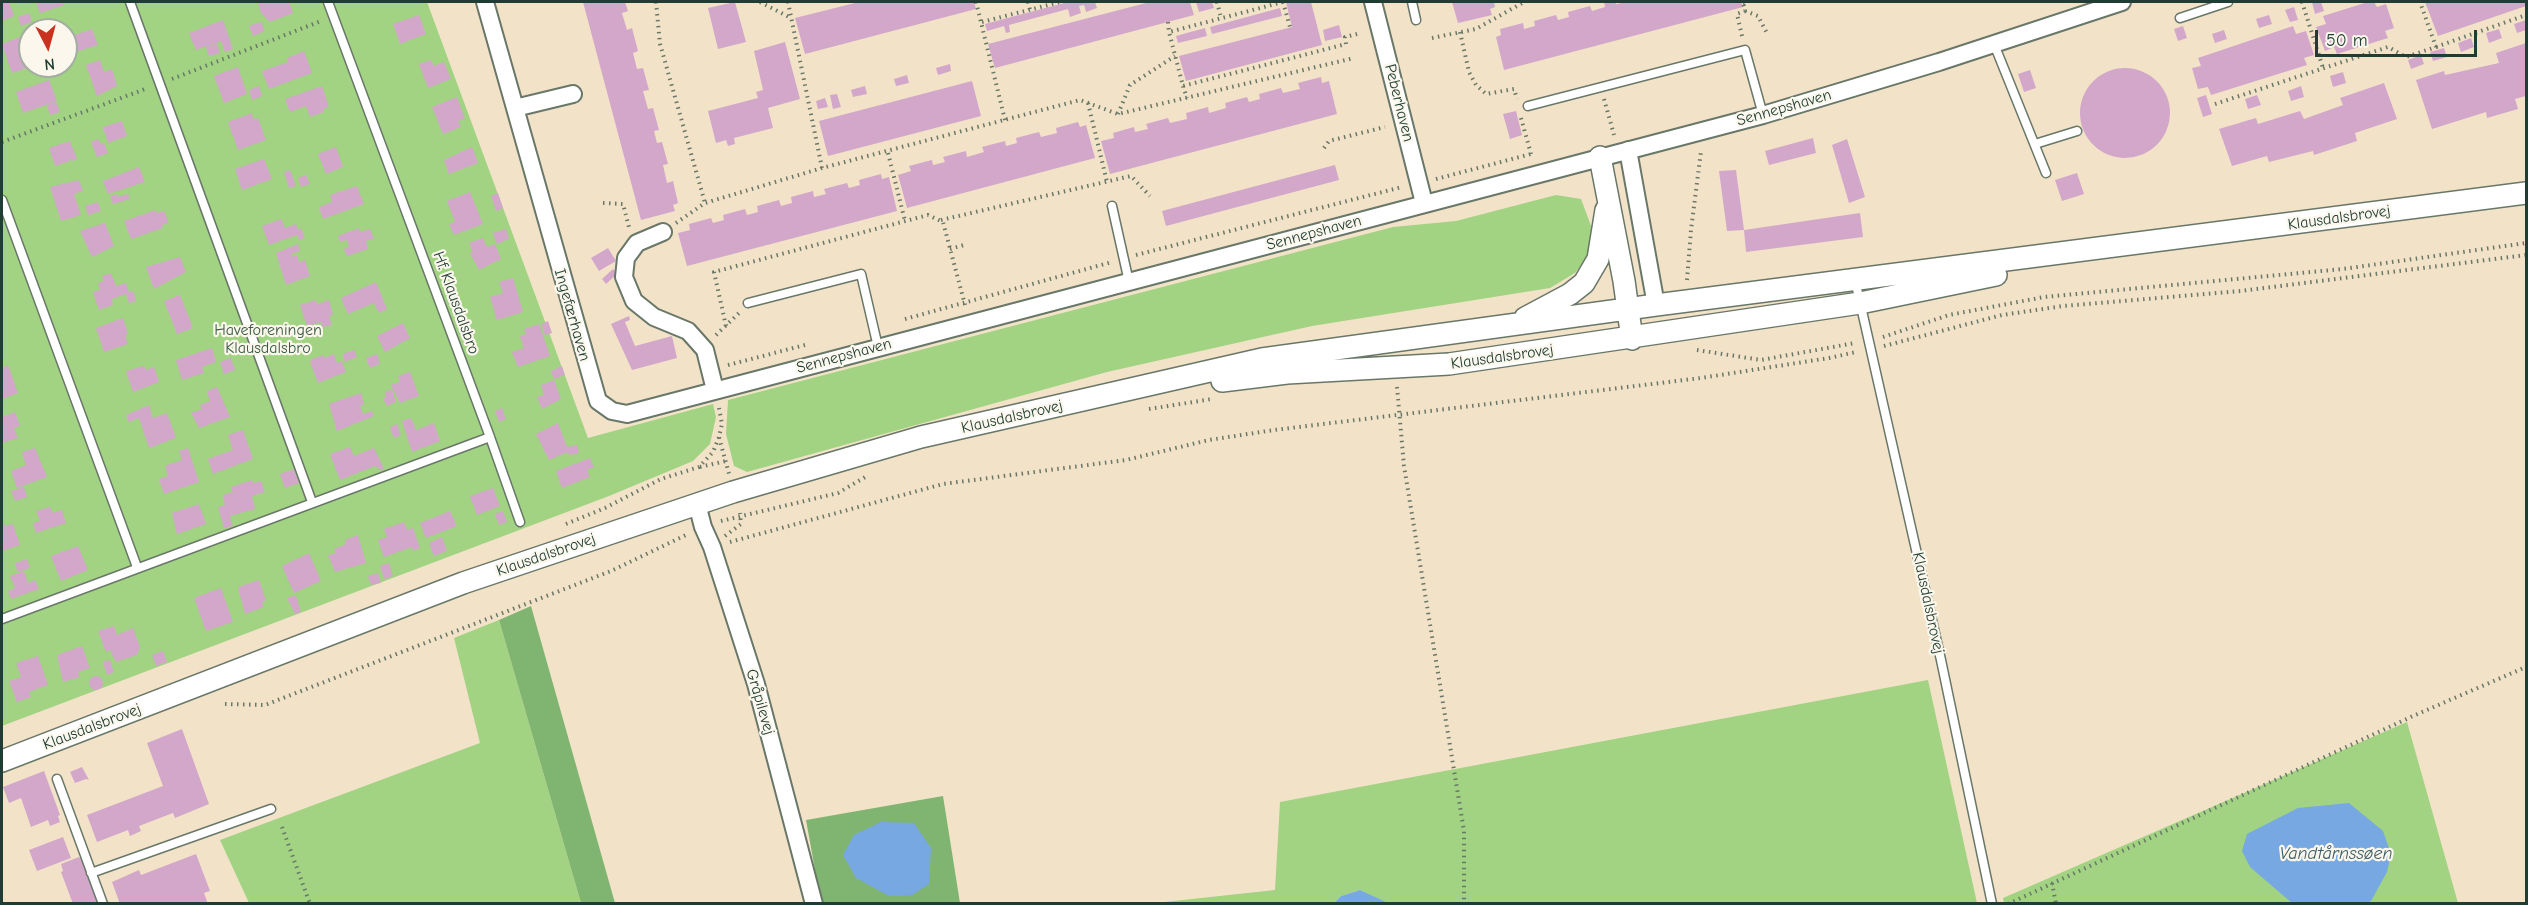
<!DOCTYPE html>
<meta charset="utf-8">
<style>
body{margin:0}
#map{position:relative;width:2528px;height:905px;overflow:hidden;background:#f2e3c8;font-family:"Comic Neue",sans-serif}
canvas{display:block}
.frame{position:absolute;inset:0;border:3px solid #1f3d34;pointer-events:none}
.north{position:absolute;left:18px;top:18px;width:60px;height:60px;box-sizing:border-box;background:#fbf7ec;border:2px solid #a3ada2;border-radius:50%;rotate:174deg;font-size:16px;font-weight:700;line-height:24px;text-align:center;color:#1f3d34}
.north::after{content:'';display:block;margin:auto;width:21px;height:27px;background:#c8321e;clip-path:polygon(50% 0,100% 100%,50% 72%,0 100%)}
.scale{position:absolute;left:2315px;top:30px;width:162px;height:27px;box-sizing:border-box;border:3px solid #1f3d34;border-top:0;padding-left:8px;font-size:18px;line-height:21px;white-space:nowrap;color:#1f3d34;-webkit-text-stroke:4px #fbf7ec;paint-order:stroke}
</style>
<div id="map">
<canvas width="2528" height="905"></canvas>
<div class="frame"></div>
<div class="north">N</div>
<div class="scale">50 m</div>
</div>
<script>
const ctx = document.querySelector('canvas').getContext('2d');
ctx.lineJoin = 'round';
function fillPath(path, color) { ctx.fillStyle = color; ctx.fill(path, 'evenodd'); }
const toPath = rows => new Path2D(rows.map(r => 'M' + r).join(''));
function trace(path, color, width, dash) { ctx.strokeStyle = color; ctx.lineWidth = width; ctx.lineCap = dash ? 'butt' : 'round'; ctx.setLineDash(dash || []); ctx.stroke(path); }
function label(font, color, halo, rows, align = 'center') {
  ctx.font = font + ' "Comic Neue",sans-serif'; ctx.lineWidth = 4.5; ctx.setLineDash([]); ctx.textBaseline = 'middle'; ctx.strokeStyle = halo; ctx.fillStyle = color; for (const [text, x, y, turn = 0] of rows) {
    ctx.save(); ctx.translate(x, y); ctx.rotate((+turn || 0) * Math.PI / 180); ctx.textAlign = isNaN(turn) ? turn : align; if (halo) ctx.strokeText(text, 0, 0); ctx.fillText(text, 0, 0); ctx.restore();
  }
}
const green = toPath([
 [2,2,427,2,588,438,713,404,716,417,710,444,693,461,609,496,2,726],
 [30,30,66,30,66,66,30,66],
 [1556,195,1581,199,1593,231,1587,257,1575,273,1550,288,1312,326,1107,372,747,472,734,466,726,434,728,400,1393,227,1456,221],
 [499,620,581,903,249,903,220,840,480,743,454,638],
 [1928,680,1977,903,1388,904,1360,890,1341,896,1334,903,1146,904,1275,890,1280,802],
 [2407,722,2458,903,2004,904,2003,898]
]);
const forest = toPath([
 [531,606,615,903,581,903,499,620],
 [943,796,960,903,821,903,806,820]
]);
const water = toPath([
 [2349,803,2383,831,2391,854,2387,872,2371,901,2366,904,2292,903,2250,867,2242,851,2247,834,2298,808],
 [881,822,914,823,931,848,929,884,912,895,889,896,856,878,843,855,854,835],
 [1360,890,1388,903,1334,903,1341,896]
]);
const building = toPath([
 [2,2,9,2,14,16,2,21],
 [36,2,63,2,64,5,40,13],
 [262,2,289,2,293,13,270,22,261,13,258,3],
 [583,2,625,2,628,11,622,13,627,30,632,28,638,51,633,53,637,69,643,68,649,90,643,91,648,109,653,108,659,130,654,131,657,143,662,142,668,164,663,165,667,183,673,181,678,203,673,205,675,211,641,220],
 [735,2,746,42,718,49,708,8],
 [859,2,974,2,976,9,805,54,795,18],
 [1068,2,1095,2,1097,8,1086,12,1084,5,1079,6,1081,13,1070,17,1068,9,1009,25,1010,32,1006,33,1004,26,987,31,985,24],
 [1150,2,1190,2,1194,15,995,68,988,44],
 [1196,2,1212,2,1214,8,1199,12],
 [1286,2,1311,2,1322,45,1186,81,1179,56,1292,27],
 [1452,2,1494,2,1495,7,1490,9,1492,15,1458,23],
 [1604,2,1615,2,1616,4,1628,2,1741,2,1743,7,1504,70,1496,37,1501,35,1500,29,1523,23,1524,29,1535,26,1534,21,1556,15,1558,20,1569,17,1568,12,1590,6,1592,11,1605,7],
 [2312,2,2321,2,2324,11,2315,14],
 [2368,2,2374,2,2377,7,2386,4,2394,28,2385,31,2388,38,2337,54,2334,47,2325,51,2316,27,2326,24,2323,16],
 [2425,2,2526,2,2526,6,2438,36],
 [2294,7,2298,20,2290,22,2285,10],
 [1280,8,1282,16,1212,34,1210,27],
 [29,13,32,22,21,26,18,17],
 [419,15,426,34,400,44,393,24],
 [2269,15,2272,24,2259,28,2256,19],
 [223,20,233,49,225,52,221,41,196,50,189,33],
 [2526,20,2526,30,2517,33,2514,24],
 [261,22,265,31,253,36,249,26],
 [1339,25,1342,37,1325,41,1323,30],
 [2183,26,2187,38,2178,41,2174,29],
 [2293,26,2296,34,2306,31,2314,55,2304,58,2307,65,2211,95,2208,87,2198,89,2192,68,2201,66,2198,58],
 [1205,28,1207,36,1178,43,1176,36],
 [92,29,98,45,66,55,66,49,70,47,69,44,66,45,66,38],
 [2499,29,2502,38,2489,43,2486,33],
 [2224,30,2227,39,2215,43,2212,34],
 [20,37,30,67,12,73,2,44],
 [2471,38,2474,47,2461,52,2458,43],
 [785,42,800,99,768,108,773,128,734,138,735,144,728,146,726,140,716,143,708,111,758,98,756,92,763,90,754,51],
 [217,43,220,53,209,56,206,47],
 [2526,43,2526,96,2515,99,2518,109,2487,118,2486,112,2432,129,2416,80,2444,71,2445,75,2499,63,2496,53],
 [2444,48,2447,57,2433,61,2430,52],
 [304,51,312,73,269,89,262,71,288,62,287,58],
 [2421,55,2424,64,2411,69,2408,60],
 [100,60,104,72,112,69,117,86,97,96,86,65],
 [431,60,434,66,444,62,451,79,428,88,419,64],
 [950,64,951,71,938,75,936,68],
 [238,67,247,94,224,103,214,76],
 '2080 113a45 45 0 1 1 90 0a45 45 0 1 1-90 0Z',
 [2030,70,2036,88,2024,92,2018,74],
 [2343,72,2346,83,2333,87,2330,76],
 [907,75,909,83,896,86,894,79],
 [1321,77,1322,83,1329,81,1337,114,1110,174,1101,141,1114,138,1113,133,1134,127,1135,132,1148,129,1146,124,1168,118,1170,123,1187,119,1186,113,1208,107,1209,113,1226,108,1225,103,1247,97,1249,102,1260,99,1259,94,1281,88,1283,93,1300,89,1298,83],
 [49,80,57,101,23,113,16,92],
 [972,81,981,116,828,156,819,121],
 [2384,83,2397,119,2355,133,2357,141,2314,155,2313,151,2269,162,2267,156,2232,166,2219,129,2256,118,2258,124,2300,111,2304,119,2343,105,2340,98],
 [259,86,262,96,252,100,249,90],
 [322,86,329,107,323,109,324,112,310,117,306,106,290,112,285,99],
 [865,86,867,94,853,97,851,90],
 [2301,86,2304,97,2291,101,2288,91],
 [837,94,841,107,833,109,830,95],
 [2206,95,2212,114,2203,117,2197,98],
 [2257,95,2261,105,2248,109,2245,99],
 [457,97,465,119,458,121,461,127,443,134,432,107],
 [825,98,828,107,818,109,816,101],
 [56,102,60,112,50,115,47,105],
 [1516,111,1522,135,1510,139,1503,114],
 [252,113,253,119,258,118,266,140,238,150,228,122],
 [122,121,127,136,108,143,103,127],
 [1078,122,1080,127,1086,125,1095,158,907,208,898,175,911,171,909,166,932,160,933,165,945,162,943,157,966,151,967,157,984,152,982,147,1005,141,1006,146,1017,143,1016,138,1039,132,1041,137,1057,133,1056,128],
 [1813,138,1816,153,1769,165,1765,151],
 [98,139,101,144,104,143,108,153,97,157,91,142],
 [1847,139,1865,197,1849,203,1832,145],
 [70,141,77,159,73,161,69,158,70,161,55,166,49,148],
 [336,147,343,167,326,174,318,154],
 [472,147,478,163,449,174,444,160],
 [264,159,272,179,242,190,235,169],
 [1335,165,1339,180,1166,226,1162,211],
 [139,167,145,182,108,194,103,181],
 [290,170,296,186,289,188,284,172],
 [1736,170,1744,230,1727,231,1719,171],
 [2077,173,2084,194,2062,201,2055,180],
 [881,174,882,179,889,177,897,211,687,266,678,233,690,230,689,224,711,218,713,223,724,220,723,215,745,209,747,215,758,212,757,206,779,200,781,206,792,203,791,197,813,191,814,197,826,194,824,189,847,183,849,188,860,185,859,180],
 [306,175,310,184,301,187,298,178],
 [79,180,83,191,74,194,81,215,61,221,50,187],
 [357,186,364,204,323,219,319,207,332,202,330,195],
 [470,192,483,224,454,235,449,224,455,222,447,201],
 [498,193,503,208,496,211,491,196],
 [117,194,118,197,128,194,130,199,113,204,110,196],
 [98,202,101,211,88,215,85,206],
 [156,210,157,213,164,211,169,223,162,225,163,228,131,239,124,221],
 [1860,213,1863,237,1746,252,1744,230],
 [281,219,285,228,296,224,298,230,301,228,305,238,299,240,297,235,269,245,262,226],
 [105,223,114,246,92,257,80,231],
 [359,228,360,232,370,229,374,239,366,241,368,249,347,256,344,249,349,247,347,240,340,242,338,236],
 [506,229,509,239,497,244,493,233],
 [483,238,487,247,495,244,501,259,479,270,470,253,473,252,469,243],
 [298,244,300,251,291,254,292,257,297,255,299,262,305,260,310,276,286,285,276,253],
 [608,248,616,261,599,271,591,258],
 [180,257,186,272,154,289,146,267],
 [613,269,617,274,606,284,602,279],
 [111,273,116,286,126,283,129,292,133,291,136,301,129,303,126,294,112,299,113,305,99,310,93,292,100,290,98,283,104,281,102,276],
 [513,278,523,312,497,320,490,297,503,293,499,282],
 [376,282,387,309,379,313,374,303,348,314,341,298],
 [180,295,193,328,177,334,164,301],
 [316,300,317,304,329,300,333,315,329,316,332,325,322,327,321,322,307,326,300,305],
 [629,316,630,320,625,322,635,346,672,336,677,358,632,370,611,324],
 [123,318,128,334,125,335,128,344,104,352,96,328],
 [548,321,552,333,545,335,541,324],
 [403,323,410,338,385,352,377,336],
 [539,324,550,356,518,367,512,352,524,348,520,336,526,334,524,329],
 [212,348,216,362,202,367,204,373,182,380,176,360],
 [354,350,357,357,345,362,343,354],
 [334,354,337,363,342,361,346,372,318,383,310,362,312,359,323,355,324,358],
 [377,354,380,364,370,368,366,358],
 [231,358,235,370,224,374,220,362],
 [8,365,18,393,2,399,2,368],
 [144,366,146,370,154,367,159,382,133,392,126,371],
 [562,366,565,375,554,379,551,371],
 [410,372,419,396,400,403,391,385,400,382,398,376],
 [554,380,561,399,542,409,537,397,544,395,541,385],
 [217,387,230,417,199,428,191,413,202,409,200,405,210,401,207,391],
 [392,389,396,402,387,406,383,398,386,397,385,392],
 [361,393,364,405,360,406,363,414,372,411,374,416,337,431,329,404],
 [149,405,153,418,167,413,176,438,149,448,139,418,129,422,126,415],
 [502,408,506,419,499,422,495,411],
 [15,412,20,426,14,428,18,438,2,443,2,417],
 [411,418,416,430,434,423,440,441,412,452,402,421],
 [558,423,567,447,577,445,579,453,569,455,568,452,549,460,536,434],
 [397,424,401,435,394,438,390,427],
 [243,430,253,459,213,474,208,459,233,450,228,435],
 [350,447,354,456,374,448,384,469,381,470,375,466,340,480,330,454],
 [35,448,47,477,17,488,11,471,26,465,22,452],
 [188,448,199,482,164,494,159,479,168,476,165,466,182,460,179,451],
 [590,458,594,467,587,470,590,477,562,488,556,471],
 [294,469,299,483,285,488,280,474],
 [252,480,253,483,261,481,265,492,252,496,255,509,230,516,233,526,224,528,218,507,225,505,223,495,233,492,231,487],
 [24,487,27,497,15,501,11,491],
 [493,488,500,506,477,515,470,496],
 [199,504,206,524,177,534,172,513],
 [50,507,53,513,62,510,66,523,36,533,33,523,40,521,36,511],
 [450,511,457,526,426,538,420,523],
 [503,511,507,522,499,525,495,514],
 [2,518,5,526,13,524,20,545,2,551],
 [404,522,407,530,413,528,420,548,413,551,412,547,384,557,378,540,387,537,384,529],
 [358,535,366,563,335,572,328,555,336,553,334,549,346,544,345,540],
 [442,537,447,551,434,556,429,543],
 [78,546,88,570,61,581,51,556],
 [309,553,321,581,294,593,282,566],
 [27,559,30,568,18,572,15,563],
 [389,563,393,576,384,579,380,566],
 [24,571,28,583,35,580,39,589,11,599,8,591,15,588,10,576],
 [378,573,381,583,371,585,368,576],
 [259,580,266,600,262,602,264,607,245,614,238,587],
 [221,588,233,622,206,631,194,598],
 [296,595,301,612,295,614,287,598],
 [114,626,117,635,133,628,140,647,137,655,116,662,110,650,106,652,98,631],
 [82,646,90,668,78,672,80,677,63,682,57,655],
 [163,651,167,662,156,666,152,655],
 [38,656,48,685,29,692,31,697,17,702,9,681,21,677,16,663],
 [110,660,114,672,107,675,103,662],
 '89 683a7 7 0 1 1 14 0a7 7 0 1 1-14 0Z',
 [182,729,209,804,175,818,173,813,139,826,141,831,130,836,128,830,97,842,87,815,163,786,147,743],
 [82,767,89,780,86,779,75,783,70,772],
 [44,771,60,815,58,816,60,822,50,826,48,820,31,827,21,798,9,803,3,787],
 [63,837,71,858,37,871,29,850],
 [196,854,210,891,204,893,208,904,120,904,112,882,139,870,141,875],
 [79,857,84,863,99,904,73,904,61,872,63,871,61,864]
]);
const path = toPath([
 [656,2,660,44,705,203],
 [760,2,791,18],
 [788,2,822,168],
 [976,2,1005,120],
 [1028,2,1030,10],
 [1217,2,1221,18],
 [1283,2,1169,32,1183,86,1346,44,1345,37,1361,33],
 [1283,2,1290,27],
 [2302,2,2323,68],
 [1743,3,1749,2],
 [1745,11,1758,16,1768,35],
 [982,22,1060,2],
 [1168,22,1169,32],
 [1460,32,1469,72,1476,85,1486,94,1514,89,1517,99],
 [1742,36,1737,14,1745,11,1743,2],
 [1432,38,1476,29,1524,2],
 [2436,47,2526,15],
 [172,79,321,21],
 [1183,86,1187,98],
 [1604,99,1614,135],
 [1088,103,1107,182],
 [2215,104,2388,47,2406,57,2436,47,2420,2],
 [1118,114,1130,85,1175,56],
 [1521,118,1531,154],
 [2,142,148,88],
 [1324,148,1329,141,1385,127],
 [888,153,905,221],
 [1436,179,1531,154],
 [603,203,623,204,629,227],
 [941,220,1131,176,1150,196],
 [676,223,705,203,822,168,1080,100,1118,114,1354,58],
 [950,249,964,245],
 [1136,255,1402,187],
 [1687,280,1691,230,1701,151],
 [905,319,1112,262],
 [726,326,714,272,928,215,943,222,965,305],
 [716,335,739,313],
 [1883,337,1949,315,2044,297,2343,269,2526,243],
 [1884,346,2002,315,2063,306,2241,291,2526,255],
 [1697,350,1761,360,1855,343],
 [728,365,805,345],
 [1397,387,1404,466,1464,831,1464,904],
 [719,408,722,424,719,437,729,474],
 [1149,409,1212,399],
 [700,467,726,461],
 [721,521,838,493,867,476],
 [566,524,605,508,661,479,699,467,713,452,719,437],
 [725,536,741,524,740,513],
 [730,542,943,484,1126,460,1209,440,1274,430,1701,378,1829,358,1856,352],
 [225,704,265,705,611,571,686,535],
 [282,827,310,904],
 [2052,883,2056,904],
 [2008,904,2413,716,2526,667]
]);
const service = toPath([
 [130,2,312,502],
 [1412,2,1416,20],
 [2180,18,2228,2],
 [1994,44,2046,173],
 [1528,106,1745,50,1763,115],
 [2035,144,2077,131],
 [2,200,137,567],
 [1112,206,1129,282],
 [1855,280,1941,660,1992,904],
 [748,303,861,274,878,347],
 [490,437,520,522],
 [2,619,490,437,328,2],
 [57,779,103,904],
 [91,873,271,809]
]);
const minor = toPath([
 [485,2,598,401,612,411,627,414,1763,115,1939,62,2122,2],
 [1373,2,1424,203],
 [515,108,573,94],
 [1628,150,1656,305],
 [663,232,637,243,626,258,624,277,634,301,654,317,688,331,705,350,715,390],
 [697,504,703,527,712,547,756,684,814,904]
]);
const tertiary = toPath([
 [1600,157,1624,281,1632,339],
 [1525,318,1570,294,1584,283,1598,259,1606,210],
 [1222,381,1287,373,1449,364,1860,303,1996,275],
 [2,761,463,583,733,492,921,437,1262,359,1656,305,2526,193]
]);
const streetNames = [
 ["Peberhaven",1399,103,76],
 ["Sennepshaven",1784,108,-16],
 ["Klausdalsbrovej",2339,218,-8],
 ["Sennepshaven",1314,233,-15],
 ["Hf. Klausdalsbro",456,303,70],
 ["Ingefærhaven",572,315,74],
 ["Sennepshaven",844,356,-15],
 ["Klausdalsbrovej",1502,357,-8],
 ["Klausdalsbrovej",1012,417,-13],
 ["Klausdalsbrovej",546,555,-19],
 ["Klausdalsbrovej",1928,603,78],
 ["Gråpilevej",760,702,74],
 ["Klausdalsbrovej",92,727,-21]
];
const parkNames = [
 ["Haveforeningen",268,330],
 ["Klausdalsbro",268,348]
];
const waterNames = [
 ["Vandtårnssøen",2336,854]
];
fillPath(green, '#a1d383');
fillPath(forest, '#80b571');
fillPath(water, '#77a8e2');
fillPath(building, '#d2a7ca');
trace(service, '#697768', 11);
trace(minor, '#697768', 20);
trace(tertiary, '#697768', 24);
trace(path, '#697768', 4, [1.5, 4.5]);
trace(service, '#fff', 8);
trace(minor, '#fff', 16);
trace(tertiary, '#fff', 21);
label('16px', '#1f3d34', '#fbf7ec', streetNames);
label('16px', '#395b44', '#fbf7ec', parkNames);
label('italic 18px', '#395d68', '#fbf7ec', waterNames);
</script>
